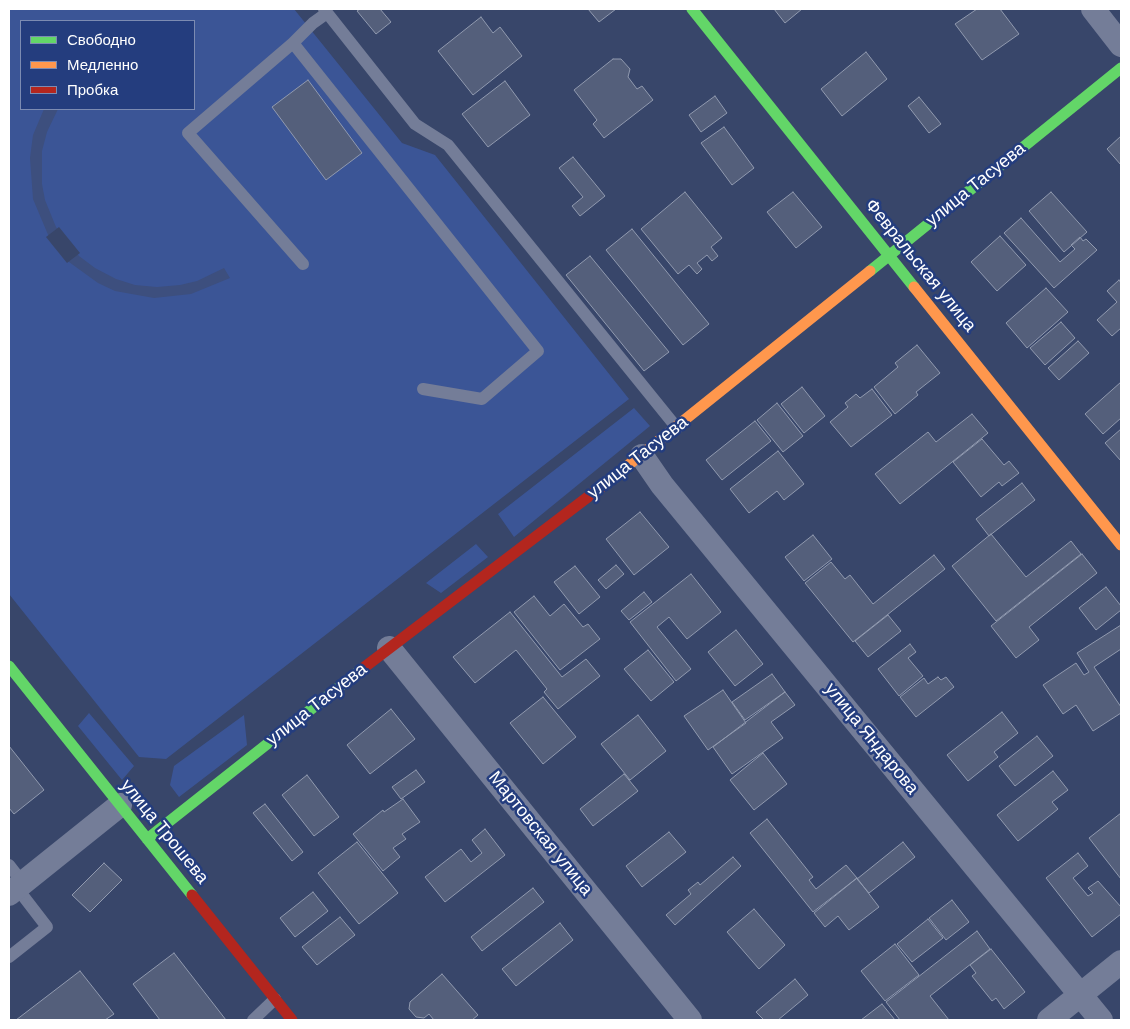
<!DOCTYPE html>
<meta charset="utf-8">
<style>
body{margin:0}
#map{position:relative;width:1130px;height:1029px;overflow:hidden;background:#38466a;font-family:"DM Sans",sans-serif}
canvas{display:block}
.frame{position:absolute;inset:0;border:10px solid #fff;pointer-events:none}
.legend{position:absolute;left:20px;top:20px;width:175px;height:90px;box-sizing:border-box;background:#243d7e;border:1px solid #7c8bb2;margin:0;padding:6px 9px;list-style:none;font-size:15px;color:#fff}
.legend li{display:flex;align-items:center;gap:10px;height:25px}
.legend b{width:25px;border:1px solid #7c8bb2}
</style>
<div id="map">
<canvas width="1130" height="1029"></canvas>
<div class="frame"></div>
<ul class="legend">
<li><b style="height:6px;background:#63d668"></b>Свободно</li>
<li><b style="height:6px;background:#ff974d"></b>Медленно</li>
<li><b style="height:6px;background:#b3261e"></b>Пробка</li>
</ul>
</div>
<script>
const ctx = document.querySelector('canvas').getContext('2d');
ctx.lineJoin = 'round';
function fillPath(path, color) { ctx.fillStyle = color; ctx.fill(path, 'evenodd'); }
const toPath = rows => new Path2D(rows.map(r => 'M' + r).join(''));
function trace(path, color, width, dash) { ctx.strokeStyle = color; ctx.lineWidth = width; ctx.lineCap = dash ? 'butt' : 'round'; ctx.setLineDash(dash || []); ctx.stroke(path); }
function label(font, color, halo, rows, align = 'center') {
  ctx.font = font + ' "DM Sans",sans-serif'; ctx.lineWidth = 5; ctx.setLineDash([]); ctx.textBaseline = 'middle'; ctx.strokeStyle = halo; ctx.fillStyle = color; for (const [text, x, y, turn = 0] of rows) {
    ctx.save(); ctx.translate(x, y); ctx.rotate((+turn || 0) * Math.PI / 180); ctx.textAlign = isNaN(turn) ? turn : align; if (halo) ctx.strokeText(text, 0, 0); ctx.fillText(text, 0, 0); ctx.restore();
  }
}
const green = toPath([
 [9,9,294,9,402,143,435,155,629,399,166,759,139,757,9,594],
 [21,21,194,21,194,109,21,109],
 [634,408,650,426,514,537,498,514],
 [476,544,488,557,441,593,426,583],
 [89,713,134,766,122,780,78,726],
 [244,715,247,745,179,797,170,785,174,766]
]);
const water = toPath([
 [44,109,58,109,47,132,42,151,42,184,45,200,56,227,79,256,95,268,116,279,135,285,157,287,180,285,197,281,224,268,230,278,191,294,154,298,115,291,98,283,69,262,49,237,33,199,30,158,33,135]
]);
const pier = toPath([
 [59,227,80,253,67,263,46,237]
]);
const building = toPath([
 [360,9,380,9,391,22,376,34,357,11,360,9],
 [588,9,616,9,599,22,588,9],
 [774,9,802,9,785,23,774,9],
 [977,9,1000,9,1019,34,982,60,955,24,977,9],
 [481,17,493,33,500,27,522,56,473,95,438,51,481,17],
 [866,52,887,79,842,116,821,89,866,52],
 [613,59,621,59,630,69,628,77,637,89,642,86,653,100,604,138,593,124,597,120,574,90,613,59],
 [308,80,362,153,326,180,272,107,308,80],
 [505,81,530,115,488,147,462,114,505,81],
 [715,96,727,113,701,132,689,115,715,96],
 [919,97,941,124,929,133,908,106,919,97],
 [724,127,754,168,732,185,701,143,724,127],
 [1121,136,1121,165,1107,149,1121,136],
 [573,157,605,196,580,216,572,206,583,197,559,168,573,157],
 [685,192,722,238,711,247,718,256,712,261,707,255,697,263,702,269,697,274,689,265,678,274,641,229,685,192],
 [793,192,822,227,796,248,767,212,793,192],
 [1051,192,1087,232,1064,252,1029,211,1051,192],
 [1021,218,1060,262,1075,249,1071,245,1080,237,1083,241,1086,239,1097,250,1054,288,1004,233,1021,218],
 [632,229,709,324,683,345,606,250,632,229],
 [1000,236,1026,265,997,291,971,262,1000,236],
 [590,256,669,352,644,371,566,275,590,256],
 [1119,280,1121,283,1121,328,1112,336,1097,320,1117,302,1107,291,1119,280],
 [1046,288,1068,312,1027,348,1006,323,1046,288],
 [1061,322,1075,338,1045,365,1030,348,1061,322],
 [1078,341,1089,353,1059,380,1048,368,1078,341],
 [917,345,940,373,916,392,918,395,895,414,874,387,898,367,895,363,917,345],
 [1121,382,1121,418,1103,434,1085,414,1121,382],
 [802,387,825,416,804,433,781,404,802,387],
 [872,389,892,415,851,447,830,422,848,407,845,403,856,394,860,398,872,389],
 [777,403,803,436,783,452,757,420,777,403],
 [972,414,988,433,900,504,875,474,928,432,936,442,972,414],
 [755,421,771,441,722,480,706,460,755,421],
 [1121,429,1121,461,1105,443,1121,429],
 [982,439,1004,465,1009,461,1019,473,1002,486,999,482,981,497,953,462,982,439],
 [778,451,804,484,784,500,777,491,749,513,730,489,778,451],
 [1022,483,1035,500,989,536,976,519,1022,483],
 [640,512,669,547,634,575,606,539,640,512],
 [991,534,1026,577,1071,541,1081,554,996,621,952,566,991,534],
 [813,535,832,559,804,581,785,557,813,535],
 [1082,554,1097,573,1029,627,1039,640,1016,658,991,626,1082,554],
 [934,555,945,569,853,642,805,583,831,562,845,579,850,575,873,604,934,555],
 [616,565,624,574,606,589,598,580,616,565],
 [575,566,600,597,579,614,554,582,575,566],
 [691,574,721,612,687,639,669,617,657,627,691,669,676,681,630,622,691,574],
 [1106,587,1121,606,1121,610,1096,630,1079,608,1106,587],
 [644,592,652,602,629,620,621,611,644,592],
 [534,596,550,616,564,604,583,627,588,624,600,639,560,670,514,612,534,596],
 [510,612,562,677,586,659,600,676,558,709,544,692,547,689,516,650,475,683,453,657,510,612],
 [888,615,901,631,868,657,855,641,888,615],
 [1121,625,1121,649,1094,667,1121,707,1121,713,1093,731,1076,705,1063,714,1043,685,1076,663,1084,675,1089,672,1077,653,1121,625],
 [736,630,763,664,735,686,708,652,736,630],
 [910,644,916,652,908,658,923,676,899,696,878,669,910,644],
 [648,650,674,682,651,701,624,669,648,650],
 [772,674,785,692,745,720,732,702,772,674],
 [938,677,941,680,946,677,954,687,916,717,900,697,924,678,928,684,938,677],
 [723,690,746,723,708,750,684,716,723,690],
 [785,692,795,705,771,722,783,738,732,774,713,747,785,692],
 [543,697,576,737,543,764,510,723,543,697],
 [391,709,415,739,370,774,347,745,391,709],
 [1002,712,1018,733,994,752,998,757,968,781,947,755,1002,712],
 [638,715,666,751,630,780,601,744,638,715],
 [1037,736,1053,756,1015,786,999,766,1037,736],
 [9,746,44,790,14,814,9,808,9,746],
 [763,753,787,784,754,810,730,780,763,753],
 [416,770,425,782,401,799,392,787,416,770],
 [1053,771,1068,790,1052,802,1058,809,1018,841,997,815,1053,771],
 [624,774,638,791,593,826,580,809,624,774],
 [307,775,339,817,314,836,282,795,307,775],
 [403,799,420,822,402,834,406,839,393,848,400,857,383,871,353,834,383,810,384,812,403,799],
 [265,804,303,852,292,861,253,813,265,804],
 [1121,813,1121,879,1089,838,1121,813],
 [767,819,813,877,809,880,816,889,846,865,857,878,813,912,750,833,767,819],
 [485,829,505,855,445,902,425,877,461,849,471,862,482,853,472,840,485,829],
 [669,832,686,852,642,887,626,866,669,832],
 [357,842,398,893,359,924,318,873,357,842],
 [903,842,915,857,869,893,857,879,903,842],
 [1078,853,1088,866,1073,878,1088,896,1093,893,1088,888,1098,881,1121,907,1121,914,1092,937,1046,878,1078,853],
 [733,857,741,866,675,925,666,915,691,894,688,890,698,882,700,885,733,857],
 [104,863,122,880,90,912,72,895,104,863],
 [857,878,879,907,849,930,838,916,825,927,814,913,857,878],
 [533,888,544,902,482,951,471,937,533,888],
 [313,892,328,911,295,937,280,918,313,892],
 [952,900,969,922,946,940,929,918,952,900],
 [754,909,785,945,759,969,727,932,754,909],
 [340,917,355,935,317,965,302,947,340,917],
 [928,919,943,938,912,962,897,944,928,919],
 [560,923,573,940,516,986,502,969,560,923],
 [977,931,990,949,930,996,949,1020,900,1020,886,1002,977,931],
 [895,944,919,975,885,1001,861,971,895,944],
 [991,949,1025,992,1004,1009,996,998,992,1001,972,976,976,973,970,965,991,949],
 [174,953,226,1020,160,1020,133,984,174,953],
 [80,971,114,1014,105,1020,16,1020,80,971],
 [442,974,478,1015,472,1020,434,1020,429,1014,424,1018,416,1017,409,1009,410,1002,442,974],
 [795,979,808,995,778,1020,764,1020,756,1012,795,979],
 [882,1004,895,1020,861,1020,882,1004]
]);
const lane = toPath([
 [324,9,415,124,448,145,677,428],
 [327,13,313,23,293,43,538,351,482,399,423,389],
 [293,43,188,133,303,264],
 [9,865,23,883],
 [9,957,47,927,17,888],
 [253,1020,275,999]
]);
const street = toPath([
 [1093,9,1121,45],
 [642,456,662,485,1101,1020],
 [389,648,690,1020],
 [9,894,120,805],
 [1049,1020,1121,962]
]);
const fast = toPath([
 [692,9,914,287],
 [870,271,1121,68],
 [9,666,192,895],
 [147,839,362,669]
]);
const slow = toPath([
 [914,287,1121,545],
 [601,487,870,271]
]);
const jam = toPath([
 [362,669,601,487],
 [192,895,292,1020]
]);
const streetNames = [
 ["улица Тасуева",976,185,-39],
 ["Февральская улица",920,266,51],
 ["улица Тасуева",638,458,-38],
 ["улица Тасуева",317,705,-38],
 ["улица Яндарова",871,739,51],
 ["улица Трошева",164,832,51],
 ["Мартовская улица",540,834,51]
];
fillPath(green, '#3b5596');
fillPath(water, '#3d4f7e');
fillPath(pier, '#38466a');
fillPath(building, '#545f7b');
trace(building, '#919aaf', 1);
trace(lane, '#747d98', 12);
trace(street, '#747d98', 24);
trace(fast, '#63d668', 11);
trace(slow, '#ff974d', 11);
trace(jam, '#b3261e', 11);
label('18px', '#fff', '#243d7e', streetNames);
</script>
